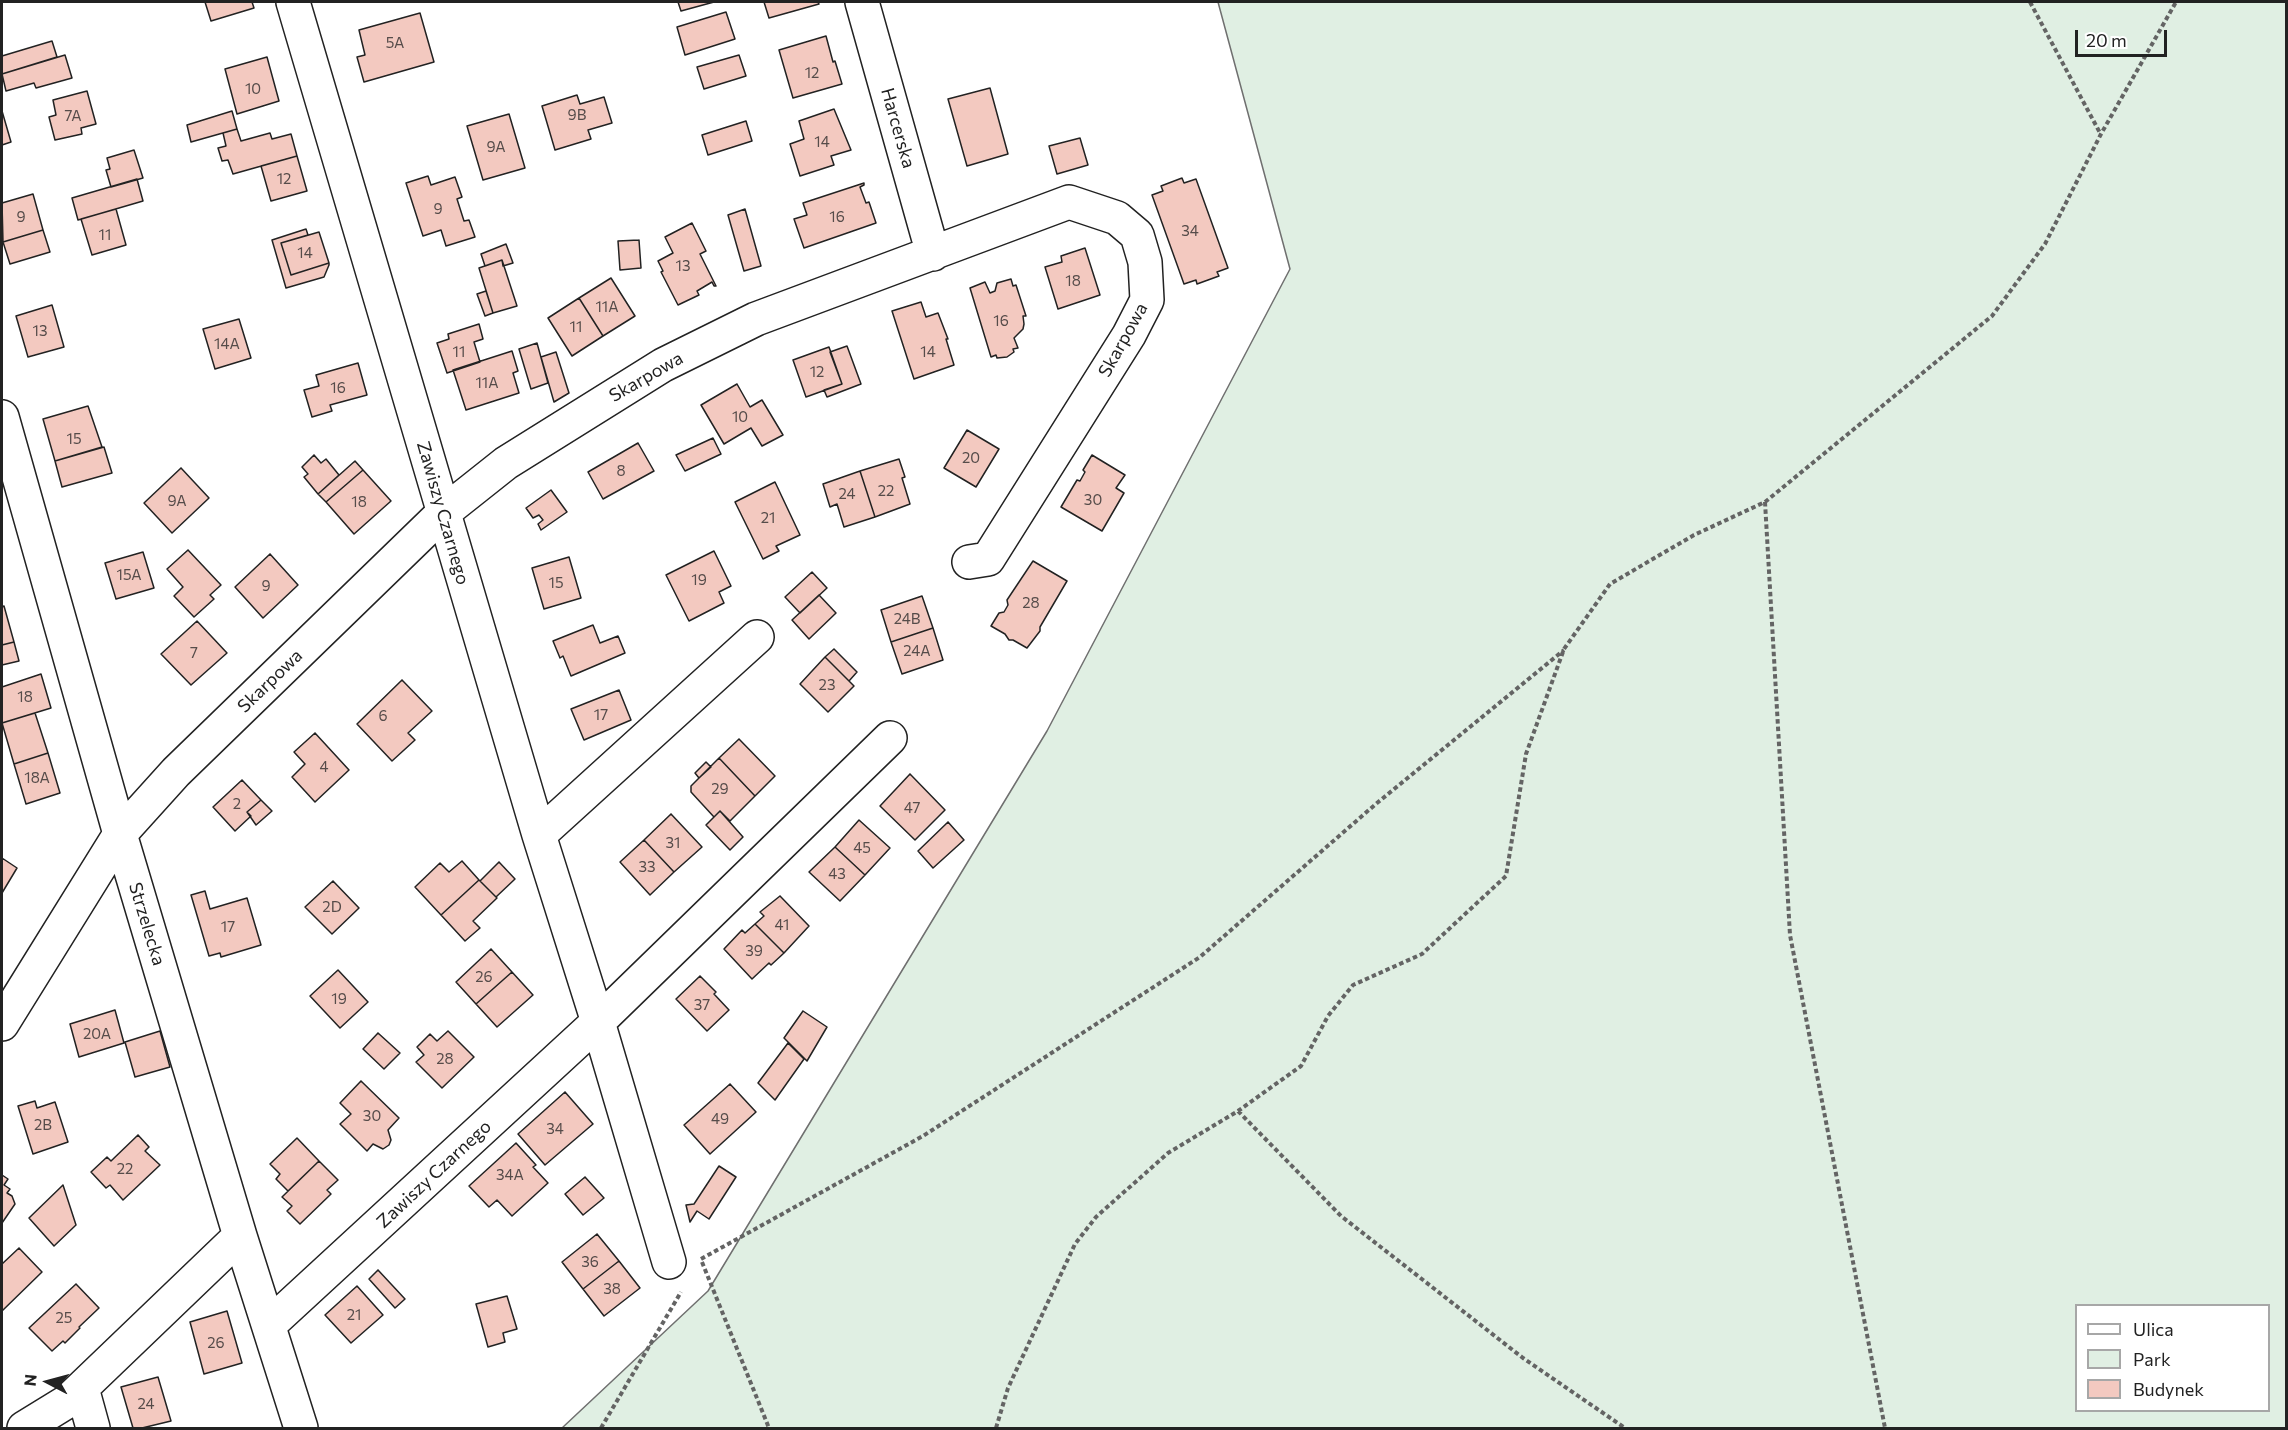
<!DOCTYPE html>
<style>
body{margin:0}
#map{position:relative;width:2288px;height:1430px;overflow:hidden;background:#fff;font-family:Commissioner,sans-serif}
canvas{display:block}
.frame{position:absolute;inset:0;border:3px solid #222;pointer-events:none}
.legend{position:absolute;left:2075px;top:1304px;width:195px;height:108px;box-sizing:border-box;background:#fff;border:2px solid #a7a7a7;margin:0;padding:8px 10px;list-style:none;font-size:18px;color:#222}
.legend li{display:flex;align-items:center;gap:12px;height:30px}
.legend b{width:30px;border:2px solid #a7a7a7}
.north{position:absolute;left:18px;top:1352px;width:60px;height:60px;-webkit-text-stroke:4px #fff;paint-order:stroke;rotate:276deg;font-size:16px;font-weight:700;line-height:24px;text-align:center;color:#222}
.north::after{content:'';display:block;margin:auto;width:21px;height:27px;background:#222;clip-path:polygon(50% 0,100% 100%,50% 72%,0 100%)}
.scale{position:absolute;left:2075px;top:30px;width:92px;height:27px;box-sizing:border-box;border:3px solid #222;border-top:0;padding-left:8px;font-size:18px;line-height:21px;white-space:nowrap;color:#222;-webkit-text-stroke:4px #fff;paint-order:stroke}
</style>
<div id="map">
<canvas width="2288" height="1430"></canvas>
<div class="frame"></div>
<ul class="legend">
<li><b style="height:8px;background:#fff"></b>Ulica</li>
<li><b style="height:16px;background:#e0efe3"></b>Park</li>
<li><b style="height:16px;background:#f3c9c0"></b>Budynek</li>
</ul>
<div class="north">N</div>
<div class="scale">20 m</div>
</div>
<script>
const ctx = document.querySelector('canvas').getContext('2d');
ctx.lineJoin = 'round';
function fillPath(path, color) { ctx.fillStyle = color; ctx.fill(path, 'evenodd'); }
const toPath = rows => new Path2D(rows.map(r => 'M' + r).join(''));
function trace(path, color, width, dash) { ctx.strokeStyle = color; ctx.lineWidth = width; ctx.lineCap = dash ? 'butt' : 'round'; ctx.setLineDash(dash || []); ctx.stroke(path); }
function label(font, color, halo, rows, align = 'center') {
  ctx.font = font + ' Commissioner,sans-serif'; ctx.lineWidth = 4.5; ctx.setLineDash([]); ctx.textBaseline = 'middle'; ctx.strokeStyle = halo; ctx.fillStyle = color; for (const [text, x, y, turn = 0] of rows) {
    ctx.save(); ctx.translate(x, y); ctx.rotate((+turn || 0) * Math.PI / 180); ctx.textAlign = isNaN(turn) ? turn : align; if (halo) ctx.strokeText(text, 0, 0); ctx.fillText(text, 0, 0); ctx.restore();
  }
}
const green = toPath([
 [1218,2,2286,2,2286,1428,562,1428,708,1291,1047,731,1290,269,1218,2],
 [2076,1306,2268,1306,2268,1410,2076,1410,2076,1306]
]);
const building = toPath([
 [205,2,252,2,254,8,211,21,205,2],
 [678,2,714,2,681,11,678,2],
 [764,2,818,2,819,4,769,18,764,2],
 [726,12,735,39,685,55,677,27,726,12],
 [420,13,434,62,364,82,357,57,365,55,359,30,420,13],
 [826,36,833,62,835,61,842,84,793,98,779,50,826,36],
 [52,41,57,57,2,74,2,56,52,41],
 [65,55,72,78,36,88,34,83,6,91,2,74,65,55],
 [739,55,746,76,704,89,697,67,739,55],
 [267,57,279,101,237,114,225,69,267,57],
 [990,88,1008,154,967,166,948,99,990,88],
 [87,91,96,124,81,128,82,134,55,140,49,117,56,115,53,100,87,91],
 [577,95,580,104,604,97,612,123,588,130,591,139,555,150,542,106,577,95],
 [834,109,851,150,831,156,834,165,800,176,790,144,804,139,799,121,834,109],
 [2,111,11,142,2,145,2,111],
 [232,111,237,129,191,142,187,125,232,111],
 [509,114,525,168,483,180,467,126,509,114],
 [746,121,752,141,708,155,702,135,746,121],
 [237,129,241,141,270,133,272,139,291,134,297,156,233,174,228,160,222,161,218,148,226,146,223,133,237,129],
 [1080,138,1088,165,1057,174,1049,146,1080,138],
 [134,150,143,178,111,187,106,170,110,169,107,158,134,150],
 [297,156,307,191,271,201,261,166,297,156],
 [428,176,431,185,455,177,462,197,457,199,464,221,469,220,475,237,446,246,441,230,423,236,406,183,428,176],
 [1182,178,1184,183,1196,179,1228,268,1217,272,1219,276,1197,284,1196,280,1184,284,1152,195,1163,191,1161,186,1182,178],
 [137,179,143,201,78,220,72,198,137,179],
 [864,183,864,185,860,187,866,203,869,202,876,223,804,248,794,219,807,215,803,203,864,183],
 [33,194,43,230,3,242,2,203,33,194],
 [116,209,126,245,92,255,81,219,116,209],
 [745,209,761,266,744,271,728,215,745,209],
 [692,223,706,251,700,254,716,286,714,286,712,282,697,291,699,295,678,305,661,272,663,271,658,261,673,253,665,237,692,223],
 [306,229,308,235,281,243,291,275,329,263,329,265,324,277,286,288,272,240,306,229],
 [43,230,50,252,10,264,3,242,43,230],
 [319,232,329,263,291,275,281,243,319,232],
 [639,240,641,268,620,270,618,241,639,240],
 [506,244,513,263,503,266,502,260,485,266,481,254,506,244],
 [1085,248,1100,295,1058,309,1045,267,1062,262,1061,256,1085,248],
 [502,260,517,306,493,313,479,268,502,260],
 [611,278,635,316,603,336,579,298,611,278],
 [1011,279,1013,286,1016,285,1026,316,1023,316,1024,324,1023,329,1014,338,1018,348,1013,349,1014,352,1007,357,997,358,996,355,991,357,970,288,985,282,990,293,995,291,997,283,1011,279],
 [486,291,493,313,485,316,477,294,486,291],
 [579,298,603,336,572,356,548,318,579,298],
 [921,302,926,317,938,313,948,339,946,339,954,365,914,379,892,311,921,302],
 [52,305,64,347,28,357,16,316,52,305],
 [239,319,251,358,215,369,203,329,239,319],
 [479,324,483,339,474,342,480,362,447,373,437,343,449,339,448,334,479,324],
 [537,343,548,383,531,389,519,349,537,343],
 [847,346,861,384,827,397,824,390,842,384,830,352,847,346],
 [829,347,842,384,806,397,793,360,829,347],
 [512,351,518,371,513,373,519,393,466,410,453,370,512,351],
 [556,352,569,393,554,402,541,357,556,352],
 [358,363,367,395,330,405,332,411,312,417,304,390,319,386,316,375,358,363],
 [737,384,750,407,762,400,783,435,762,446,751,428,724,444,701,405,737,384],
 [88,406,102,447,55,461,43,419,88,406],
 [967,430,999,449,976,487,944,468,967,430],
 [713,438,721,454,685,471,676,455,713,438],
 [638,443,654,471,603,499,588,472,638,443],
 [104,447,112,473,62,487,55,461,104,447],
 [314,455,321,463,326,459,339,475,318,494,304,477,308,474,302,467,314,455],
 [1092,455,1125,475,1116,488,1124,493,1102,531,1061,507,1077,480,1080,481,1085,472,1083,470,1092,455],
 [899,459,905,477,902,478,910,504,875,517,860,471,899,459],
 [355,461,363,470,326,502,318,494,355,461],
 [181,468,209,498,172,533,144,503,181,468],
 [363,470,391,501,354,534,326,502,363,470],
 [860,471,875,517,844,527,837,504,830,507,823,484,860,471],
 [775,482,800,535,776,546,779,551,763,559,735,502,775,482],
 [551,490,567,512,541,530,538,524,543,520,539,515,533,518,526,508,551,490],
 [188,550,221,585,210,595,214,599,194,617,174,596,183,587,167,569,188,550],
 [714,551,731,586,719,592,724,603,689,621,666,575,714,551],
 [143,552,154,588,116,599,105,563,143,552],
 [270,554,298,585,263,618,235,587,270,554],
 [569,557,581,598,544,609,532,568,569,557],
 [1033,561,1067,581,1040,627,1040,631,1027,648,1013,640,1009,640,1005,634,991,626,999,613,1004,612,1008,605,1007,600,1033,561],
 [812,572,827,588,800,613,785,597,812,572],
 [819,595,836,613,809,639,792,620,819,595],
 [922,596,933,628,891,642,881,610,922,596],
 [4,606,14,642,2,645,2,607,4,606],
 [197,621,227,653,191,685,161,654,197,621],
 [593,625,600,643,618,636,625,653,571,676,563,656,560,658,553,641,593,625],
 [933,628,943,660,902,674,891,642,933,628],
 [14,642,19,661,2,665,2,645,14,642],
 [834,649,857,672,849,681,825,657,834,649],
 [825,657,854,686,828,712,800,684,825,657],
 [41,674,51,708,2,723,2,687,41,674],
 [402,680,432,711,408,733,415,740,392,761,357,724,402,680],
 [619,690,631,720,584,740,571,709,619,690],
 [35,713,48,753,14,764,2,723,35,713],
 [315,733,349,770,315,802,292,777,305,764,294,752,315,733],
 [739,739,775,776,755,796,719,758,739,739],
 [48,753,60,793,26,804,14,764,48,753],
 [719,758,755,796,730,821,720,811,714,817,691,792,691,786,719,758],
 [706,762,711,767,699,778,695,773,706,762],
 [910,774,945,810,915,840,880,806,910,774],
 [242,780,261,800,247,812,251,816,235,831,213,807,242,780],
 [261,800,272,811,256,825,247,812,261,800],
 [720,811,743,837,730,850,706,825,720,811],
 [671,814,702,847,674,872,644,840,671,814],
 [859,820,890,848,865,875,835,847,859,820],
 [948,822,964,840,933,868,918,851,948,822],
 [644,840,674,872,650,895,620,862,644,840],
 [835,847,865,875,840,901,809,872,835,847],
 [2,858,17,868,2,893,2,858],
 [462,861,479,880,441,915,415,887,440,863,449,872,462,861],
 [499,862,515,879,496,897,480,881,499,862],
 [479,880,497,898,473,921,480,928,465,941,441,915,479,880],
 [333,881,359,908,332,934,305,907,333,881],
 [205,891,210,909,247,898,261,945,221,957,220,953,209,956,191,895,205,891],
 [780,896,809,926,784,953,755,924,764,916,760,912,780,896],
 [755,924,784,953,771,965,769,963,752,979,724,949,742,930,745,933,755,924],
 [491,949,512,972,476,1004,456,982,491,949],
 [338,970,368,1002,340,1028,310,996,338,970],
 [512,972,533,995,497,1027,476,1004,512,972],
 [700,976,716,992,714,994,729,1010,707,1031,676,999,700,976],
 [115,1010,124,1043,79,1057,70,1024,115,1010],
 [803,1011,827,1027,807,1061,784,1038,803,1011],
 [160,1031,170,1067,135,1077,125,1042,160,1031],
 [448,1031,474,1057,442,1088,416,1062,424,1055,417,1047,430,1034,437,1041,448,1031],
 [378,1033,400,1053,384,1069,363,1049,378,1033],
 [788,1043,804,1059,775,1100,758,1083,788,1043],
 [361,1081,399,1118,388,1130,391,1140,389,1145,383,1149,373,1144,367,1151,340,1124,351,1114,340,1103,361,1081],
 [730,1084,756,1112,710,1154,684,1125,730,1084],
 [565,1092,593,1124,545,1165,518,1134,565,1092],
 [35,1101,37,1108,55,1102,68,1142,33,1154,18,1106,35,1101],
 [138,1135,149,1147,145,1151,160,1165,123,1200,110,1185,106,1188,91,1172,107,1157,111,1161,138,1135],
 [297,1138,319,1161,288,1191,276,1179,280,1174,270,1164,297,1138],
 [516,1143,536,1165,533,1167,548,1183,512,1216,497,1200,489,1207,469,1186,516,1143],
 [319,1161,338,1180,327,1190,331,1194,300,1224,287,1211,292,1206,282,1197,319,1161],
 [719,1166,736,1177,709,1219,697,1211,690,1222,686,1205,694,1204,719,1166],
 [2,1175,8,1179,4,1185,10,1189,7,1193,12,1196,15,1204,2,1223,2,1175],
 [585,1177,604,1198,583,1215,565,1194,585,1177],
 [63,1185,76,1225,54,1246,29,1218,63,1185],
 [597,1234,619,1261,583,1289,562,1262,597,1234],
 [19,1248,42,1272,2,1311,2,1264,19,1248],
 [619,1261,640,1288,604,1316,583,1289,619,1261],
 [378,1270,405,1299,395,1308,369,1279,378,1270],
 [76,1284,99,1308,79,1327,80,1328,65,1343,63,1341,52,1351,29,1328,76,1284],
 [357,1286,383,1315,351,1343,325,1315,357,1286],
 [507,1296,517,1329,503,1333,505,1342,488,1347,476,1304,507,1296],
 [227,1311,242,1363,204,1374,190,1322,227,1311],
 [158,1377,171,1421,142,1428,133,1428,121,1387,158,1377]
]);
const path = toPath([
 [2030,2,2100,133],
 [1765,502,1790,935,1885,1428],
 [1238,1111,1341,1216,1523,1358,1625,1428],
 [701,1259,923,1136,1200,957,1377,803,1564,650],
 [702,1262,769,1428],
 [601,1428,681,1292],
 [996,1428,1008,1388,1075,1244,1096,1217,1168,1153,1238,1111,1301,1066,1328,1016,1353,985,1422,954,1506,876,1526,754,1564,649,1610,584,1694,535,1765,502,1992,316,2045,244,2101,134,2176,2]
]);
const minor = toPath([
 [293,2,539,835,598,1022,669,1262],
 [862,2,933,254],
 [2,417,120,834,240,1236,301,1428],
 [539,835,757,637],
 [2,1024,120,834,176,772,443,513,506,463,663,365,756,319,1069,202,1117,218,1137,235,1145,262,1147,300,1129,335,988,559,969,562],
 [269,1325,598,1022,890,738],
 [82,1388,93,1428],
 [24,1428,68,1401,240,1236]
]);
const numberNames = [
 ["5A",395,43],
 ["12",812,73],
 ["10",253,89],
 ["9B",577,115],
 ["7A",73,116],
 ["14",822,142],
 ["9A",496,147],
 ["12",284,179],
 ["9",438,209],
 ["9",21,217],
 ["16",837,217],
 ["34",1190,231],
 ["11",105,235],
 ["14",305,253],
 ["13",683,266],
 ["18",1073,281],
 ["11A",607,307],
 ["16",1001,321],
 ["11",576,327],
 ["13",40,331],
 ["14A",227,344],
 ["11",459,352],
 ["14",928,352],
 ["12",817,372],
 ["11A",487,383],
 ["16",338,388],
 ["10",740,417],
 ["15",74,439],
 ["20",971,458],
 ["8",621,471],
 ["22",886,491],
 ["24",847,494],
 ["30",1093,500],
 ["9A",177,501],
 ["18",359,502],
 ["21",768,518],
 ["15A",129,575],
 ["19",699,580],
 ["15",556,583],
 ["9",266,586],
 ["28",1031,603],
 ["24B",907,619],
 ["24A",917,651],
 ["7",194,653],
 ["23",827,685],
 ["18",25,697],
 ["17",601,715],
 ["6",383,716],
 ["4",324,767],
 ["18A",37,778],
 ["29",720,789],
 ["2",237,804],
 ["47",912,808],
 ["31",673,843],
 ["45",862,848],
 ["33",647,867],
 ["43",837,874],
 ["2D",332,907],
 ["41",782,925],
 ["17",228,927],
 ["39",754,951],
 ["26",484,977],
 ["19",339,999],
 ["37",702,1005],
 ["20A",97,1034],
 ["28",445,1059],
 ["30",372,1116],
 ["49",720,1119],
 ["2B",43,1125],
 ["34",555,1129],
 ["22",125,1169],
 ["34A",510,1175],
 ["36",590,1262],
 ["38",612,1289],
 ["21",354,1315],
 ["25",64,1318],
 ["26",216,1343],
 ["24",146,1404]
];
const streetNames = [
 ["Harcerska",898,128,74],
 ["Skarpowa",1123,340,-61],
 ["Skarpowa",646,377,-30],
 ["Zawiszy Czarnego",443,513,74],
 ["Skarpowa",270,681,-44],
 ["Strzelecka",147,924,73],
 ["Zawiszy Czarnego",434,1174,-43]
];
fillPath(green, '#e0efe3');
trace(green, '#6f6f6f', 1.5);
fillPath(building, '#f3c9c0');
trace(building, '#222', 1.5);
trace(minor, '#222', 36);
trace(path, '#646464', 4, [4.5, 3]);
trace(minor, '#fff', 33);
label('15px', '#564c4a', null, numberNames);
label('18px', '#222', '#fff', streetNames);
</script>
